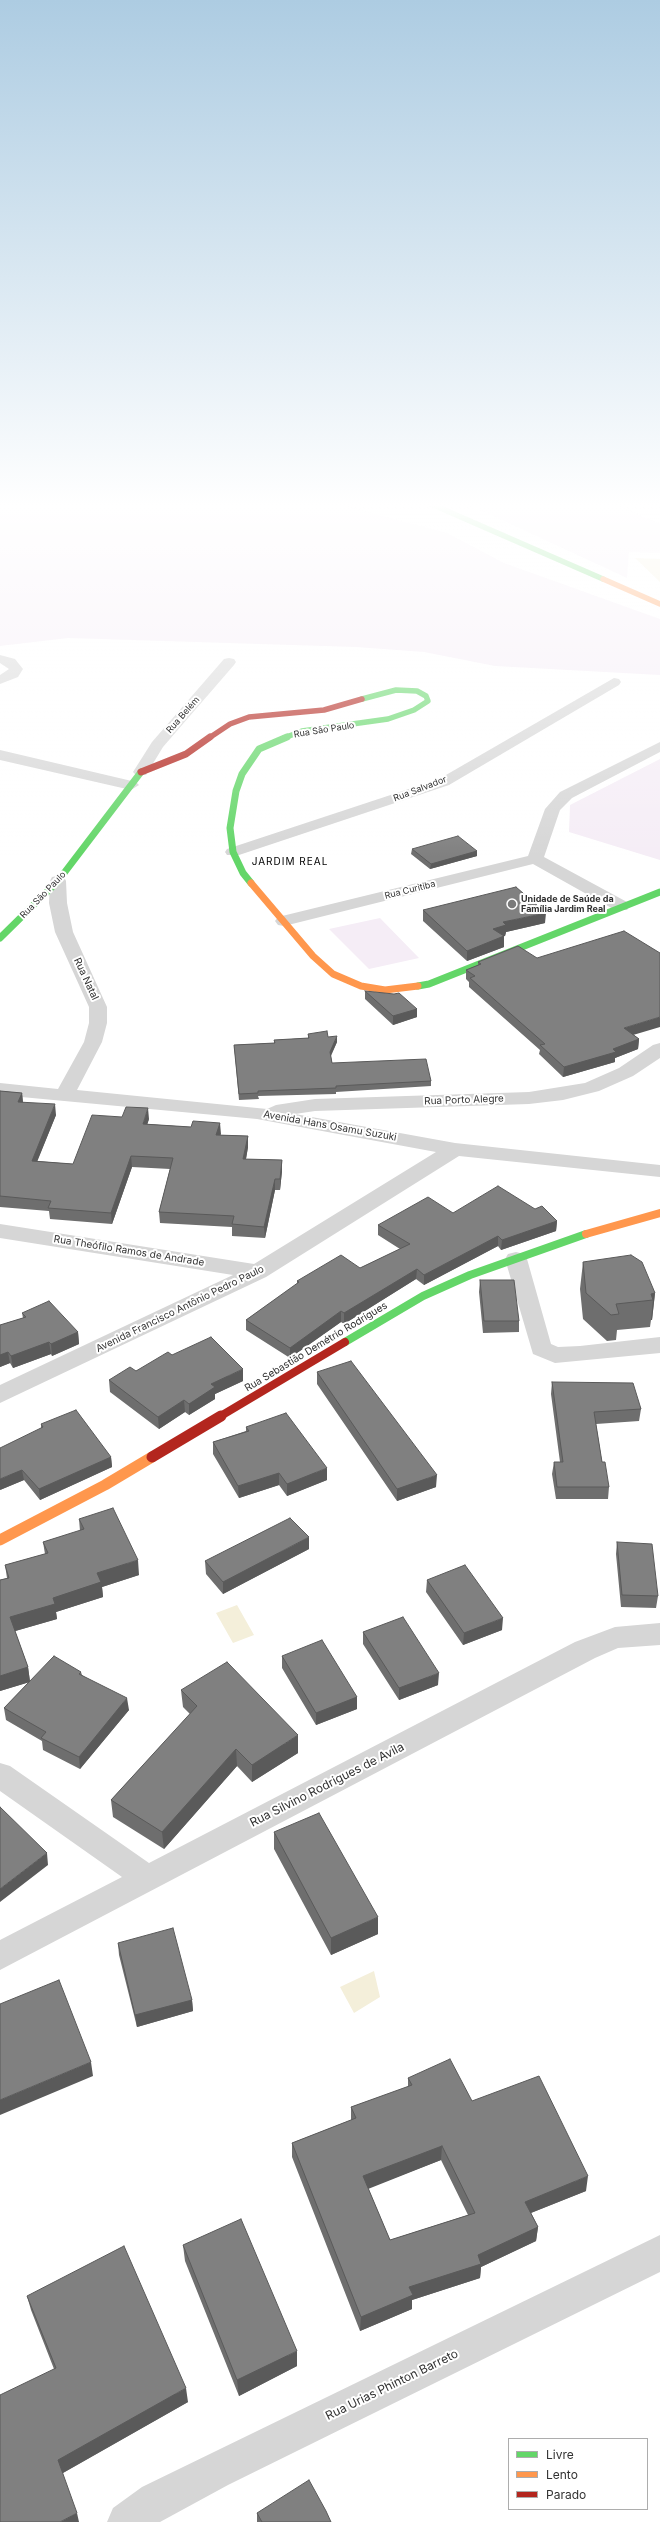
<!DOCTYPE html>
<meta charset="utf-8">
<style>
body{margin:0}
#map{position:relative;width:660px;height:2522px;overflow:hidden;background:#fff;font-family:Inter,sans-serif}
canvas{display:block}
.legend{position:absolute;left:508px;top:2438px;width:140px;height:72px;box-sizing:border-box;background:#fff;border:1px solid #adadad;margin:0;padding:5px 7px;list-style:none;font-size:12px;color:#323232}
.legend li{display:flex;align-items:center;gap:8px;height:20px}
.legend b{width:20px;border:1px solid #adadad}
</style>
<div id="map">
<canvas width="660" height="2522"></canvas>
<ul class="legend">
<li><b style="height:5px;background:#63d668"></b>Livre</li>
<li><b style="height:5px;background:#ff974d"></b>Lento</li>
<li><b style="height:5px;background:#b3261e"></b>Parado</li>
</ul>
</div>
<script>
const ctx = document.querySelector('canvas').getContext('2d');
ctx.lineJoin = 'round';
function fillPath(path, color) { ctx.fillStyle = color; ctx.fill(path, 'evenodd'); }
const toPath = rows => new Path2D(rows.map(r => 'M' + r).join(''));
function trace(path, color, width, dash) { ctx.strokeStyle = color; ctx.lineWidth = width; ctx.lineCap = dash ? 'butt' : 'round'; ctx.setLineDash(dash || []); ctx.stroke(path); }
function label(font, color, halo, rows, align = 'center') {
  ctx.font = font + ' Inter,sans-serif'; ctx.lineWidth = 4; ctx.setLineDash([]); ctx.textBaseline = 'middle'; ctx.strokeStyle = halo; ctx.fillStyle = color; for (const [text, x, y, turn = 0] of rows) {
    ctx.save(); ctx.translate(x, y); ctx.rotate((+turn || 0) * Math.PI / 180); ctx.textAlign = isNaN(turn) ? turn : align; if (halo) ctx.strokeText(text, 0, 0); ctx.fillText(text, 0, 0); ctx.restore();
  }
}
const green = toPath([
 [0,504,339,504,447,533,504,563,660,619,660,675,495,666,424,652,356,647,68,638,0,646],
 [462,504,615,504,660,524,660,553,629,552,627,578,476,508],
 [660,759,660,860,569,832,570,805],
 [380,918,419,958,369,969,329,929]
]);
const water = toPath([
 [635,558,660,559,660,582],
 [237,1605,254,1635,233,1643,216,1613],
 [374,1971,380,1997,354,2013,340,1987]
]);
const street = toPath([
 [0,655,15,659,23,669,18,677,0,684,0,675,9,669,0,663,0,655],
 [229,658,234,659,236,662,234,665,163,747,146,775,136,775,133,772,152,742,224,659,229,658],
 [614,678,619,679,621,682,619,685,449,785,239,855,227,855,225,852,227,849,439,779,614,678],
 [660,742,660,752,572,798,560,810,544,857,627,902,630,906,627,910,615,910,533,864,284,926,278,925,275,921,278,917,528,856,545,809,560,792,660,742],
 [0,750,136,782,139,785,131,790,0,760,0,750],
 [58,876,64,877,66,881,67,903,73,932,107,1007,107,1023,102,1042,77,1090,267,1109,276,1105,315,1099,529,1092,585,1083,619,1068,653,1045,660,1043,660,1058,633,1076,599,1091,563,1100,529,1104,315,1111,295,1114,455,1143,660,1165,660,1177,459,1156,266,1277,0,1403,0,1385,233,1275,0,1238,0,1224,254,1264,436,1152,257,1119,0,1095,0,1083,58,1089,84,1042,89,1023,89,1007,55,932,49,903,50,881,52,877,58,876],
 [516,1252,524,1254,527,1259,551,1344,558,1347,580,1346,660,1337,660,1353,555,1363,533,1354,505,1259,508,1254,516,1252],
 [660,1623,660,1645,618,1648,595,1658,0,1970,0,1940,122,1877,0,1791,0,1763,10,1766,149,1863,575,1642,615,1627,660,1623],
 [660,2235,660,2272,228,2485,160,2522,107,2522,113,2508,142,2487,660,2235]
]);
const fastFar2 = toPath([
 [431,504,603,579],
 [284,738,302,731,388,719,414,710,428,701,426,696,417,691,396,690,362,699]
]);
const fastFar1 = toPath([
 [251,883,243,873,233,852,230,828,236,791,242,774,259,749,287,737],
 [0,938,58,881,141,772],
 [418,986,429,984,660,892]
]);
const fast = toPath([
 [345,1342,423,1296,470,1275,586,1234]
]);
const slowFar3 = toPath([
 [603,579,660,604]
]);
const slowFar2 = toPath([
 [251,883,313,956,333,974,361,986,385,990,418,986]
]);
const slowFar1 = toPath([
 [586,1234,660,1213]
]);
const slow = toPath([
 [0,1540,105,1485,152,1457]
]);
const jamFar3 = toPath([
 [209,738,230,724,249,717,324,710,362,699]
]);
const jamFar2 = toPath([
 [141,772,186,754,210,737]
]);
const jamFar1 = toPath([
 [219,1417,345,1342]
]);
const jam = toPath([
 [152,1457,221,1416]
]);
const wall = toPath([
 [412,849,477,851,477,856,430,869,411,854],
 [423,910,545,923,506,932,505,936,504,936,504,947,467,961,423,921],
 [478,962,634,1035,639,1039,638,1049,615,1058,615,1062,563,1077,539,1054,540,1050,469,987,469,982,466,979,466,970,478,965],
 [365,991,417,1009,417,1017,393,1025,365,999],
 [308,1034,328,1037,337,1042,331,1056,332,1063,431,1081,431,1086,336,1092,336,1094,258,1096,259,1099,239,1100,234,1045,274,1043,274,1040,308,1038],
 [0,1091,22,1093,23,1102,56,1115,37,1161,73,1164,149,1119,147,1124,191,1127,220,1123,220,1135,248,1136,248,1147,246,1159,282,1160,282,1171,280,1190,275,1190,265,1238,232,1236,232,1227,160,1223,159,1212,170,1169,132,1167,112,1224,50,1219,49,1211,0,1207],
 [453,1213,557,1221,556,1231,501,1250,498,1246,424,1285,416,1279,344,1324,341,1322,290,1358,246,1330,246,1320,297,1284,297,1281,360,1268,400,1249,378,1235,378,1225],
 [583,1262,655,1293,652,1320,651,1320,650,1327,617,1330,616,1340,607,1341,583,1319,580,1289],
 [480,1280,519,1321,519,1332,483,1333,479,1292],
 [22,1313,78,1332,79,1344,52,1356,51,1354,13,1368,10,1363,0,1367,0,1325,23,1318],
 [172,1355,243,1381,215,1394,215,1399,189,1415,185,1412,159,1429,110,1392,109,1380,136,1371],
 [317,1372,436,1487,397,1501,317,1384],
 [552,1382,641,1409,639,1421,596,1424,602,1462,609,1487,608,1499,556,1499,552,1474,554,1462,560,1462,551,1394],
 [41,1424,111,1457,112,1467,40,1500,24,1480,0,1490,41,1428],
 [246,1427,327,1480,287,1496,279,1485,239,1498,213,1454,213,1442,246,1431],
 [79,1519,139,1575,102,1587,103,1597,56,1612,57,1619,15,1631,28,1667,30,1681,81,1672,82,1675,129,1710,80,1769,43,1750,42,1741,6,1720,4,1708,29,1682,0,1691,0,1580,7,1578,5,1565,45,1554,43,1542,80,1531],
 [617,1542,658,1596,656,1608,621,1607,616,1554],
 [309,1549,223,1594,206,1574,205,1561],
 [427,1580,502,1630,463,1645,426,1592],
 [363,1632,438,1685,399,1700,363,1644],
 [282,1656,357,1697,357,1709,316,1725,282,1668],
 [181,1690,298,1753,252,1782,237,1766,164,1849,113,1817,111,1800,190,1714,183,1707],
 [274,1832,378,1934,331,1955,274,1849],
 [118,1943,192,2000,193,2011,137,2027,119,1955],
 [408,2078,472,2101,586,2191,531,2213,538,2227,536,2241,481,2267,480,2278,412,2300,412,2309,360,2331,292,2157,292,2143,351,2120,351,2107,408,2087],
 [441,2160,468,2215,390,2240,368,2188],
 [183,2245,297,2366,239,2396,185,2261],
 [27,2296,188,2402,63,2473,0,2522,54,2369,31,2310],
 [257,2513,331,2522,257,2522]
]);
const shadedWall = toPath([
 [477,851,477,856,430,869,431,864],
 [546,913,545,923,506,932,505,936,492,939,493,929,503,922],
 [504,936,504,947,467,961,467,951],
 [417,1009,417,1017,393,1025,393,1016],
 [660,1017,660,1027,623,1038,624,1028],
 [337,1036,337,1042,330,1057,330,1052],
 [639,1039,638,1049,615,1058,615,1062,563,1077,564,1067],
 [22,1093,23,1104,18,1102],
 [55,1104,56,1115,33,1172,32,1161],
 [148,1108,149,1119,144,1135,143,1124],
 [220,1123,221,1134,217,1146,216,1135],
 [248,1136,248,1147,244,1170,243,1159],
 [131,1156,132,1167,112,1224,111,1213],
 [282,1160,282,1171,280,1190,280,1179],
 [275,1179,275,1190,265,1238,264,1227],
 [557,1221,556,1231,501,1250,502,1240],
 [498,1236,498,1246,424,1285,424,1275],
 [417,1269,416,1279,344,1324,344,1313],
 [655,1293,652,1320,651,1320,653,1300,651,1294],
 [341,1311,341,1322,290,1358,290,1348],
 [78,1332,79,1344,52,1356,51,1344],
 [49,1342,51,1354,13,1368,11,1356],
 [8,1352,10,1363,0,1367,0,1355],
 [243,1369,243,1381,215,1394,215,1399,189,1415,189,1404,211,1384],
 [184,1400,185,1412,159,1429,158,1417],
 [111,1457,112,1467,40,1500,39,1489],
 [327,1468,327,1480,287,1496,287,1484],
 [22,1470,24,1480,0,1490,0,1479],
 [279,1473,279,1485,239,1498,238,1486],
 [437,1475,436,1487,397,1501,397,1489],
 [309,1537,309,1549,223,1594,223,1582],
 [138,1560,139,1575,102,1587,103,1597,56,1612,57,1619,12,1632,10,1617,53,1598,97,1573],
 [503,1618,502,1630,463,1645,464,1633],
 [28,1667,30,1682,0,1691,0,1676],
 [439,1673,438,1685,399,1700,399,1688],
 [357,1697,357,1709,316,1725,316,1713],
 [127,1698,129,1710,80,1769,79,1757],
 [298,1735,298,1753,252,1782,252,1765],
 [236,1749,237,1766,164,1849,162,1832],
 [47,1853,48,1865,0,1902,0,1889],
 [378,1917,378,1934,331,1955,331,1938],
 [192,2000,193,2011,137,2027,135,2015],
 [91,2062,93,2076,0,2115,0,2100],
 [442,2146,441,2160,363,2191,363,2176],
 [588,2176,586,2191,523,2216,525,2202],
 [538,2227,536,2241,481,2267,480,2278,412,2300,412,2309,360,2331,361,2317,409,2287],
 [297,2351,297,2366,239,2396,237,2380],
 [186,2388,188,2402,61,2474,58,2460],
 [77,2513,79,2522,60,2522]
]);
const building = toPath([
 [458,836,477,851,431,864,412,849,458,836],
 [516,887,546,913,503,922,506,925,493,929,504,936,467,951,423,910,516,887],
 [624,931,660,953,660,1017,624,1028,639,1039,613,1049,616,1052,564,1067,540,1045,545,1044,470,978,475,976,466,970,481,964,478,962,518,946,537,958,624,931],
 [365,991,394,994,399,993,417,1009,393,1016,365,991],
 [327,1031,328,1037,337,1036,330,1052,332,1063,426,1059,431,1081,336,1086,336,1088,258,1091,258,1093,239,1094,234,1045,275,1043,274,1040,309,1038,308,1034,327,1031],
 [0,1091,22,1093,18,1102,55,1104,32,1161,73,1164,92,1115,122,1117,126,1107,148,1108,143,1124,191,1127,193,1121,220,1123,216,1135,248,1136,243,1159,282,1160,280,1179,275,1179,264,1227,232,1224,234,1216,159,1212,173,1158,131,1156,111,1213,48,1208,51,1201,0,1196,0,1091],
 [498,1186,535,1209,542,1206,557,1221,502,1240,498,1236,424,1275,417,1269,344,1313,341,1311,290,1348,246,1320,299,1282,297,1281,341,1255,360,1268,410,1244,378,1225,428,1197,453,1213,498,1186],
 [631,1255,642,1262,655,1293,651,1294,653,1300,616,1304,619,1314,611,1315,586,1293,583,1262,631,1255],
 [480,1280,514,1280,519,1321,484,1321,480,1280],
 [49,1301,78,1332,51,1344,49,1342,11,1356,8,1352,0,1355,0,1325,26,1317,22,1313,49,1301],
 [211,1337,243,1369,211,1384,215,1387,189,1404,184,1400,158,1417,109,1380,130,1367,136,1371,168,1352,172,1355,211,1337],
 [351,1361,437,1475,397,1489,317,1372,351,1361],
 [552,1382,633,1383,641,1409,594,1412,602,1462,605,1462,609,1487,557,1487,554,1462,563,1462,552,1382],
 [76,1410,111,1457,39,1489,22,1470,0,1479,0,1448,43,1427,41,1424,76,1410],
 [286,1413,327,1468,287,1484,279,1473,238,1486,213,1442,249,1431,246,1427,286,1413],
 [113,1508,138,1560,97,1573,101,1582,53,1598,55,1604,10,1617,28,1667,0,1676,0,1580,9,1578,5,1565,48,1553,43,1542,84,1529,79,1519,113,1508],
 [290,1518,309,1537,223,1582,205,1561,290,1518],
 [617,1542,652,1544,658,1596,622,1595,617,1542],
 [465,1565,503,1618,464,1633,427,1580,465,1565],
 [403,1617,439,1673,399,1688,363,1632,403,1617],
 [322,1640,357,1697,316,1713,282,1656,322,1640],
 [54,1656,81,1672,79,1674,127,1698,79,1757,41,1738,46,1732,4,1708,54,1656],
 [227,1662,298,1735,252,1765,236,1749,162,1832,111,1800,197,1706,181,1690,227,1662],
 [0,1807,47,1853,0,1889,0,1807],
 [319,1813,378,1917,331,1938,274,1832,319,1813],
 [173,1928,192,2000,135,2015,118,1943,173,1928],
 [59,1980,91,2062,0,2100,0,2004,59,1980],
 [450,2059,472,2101,539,2076,588,2176,525,2202,538,2227,478,2255,481,2264,409,2287,413,2295,361,2317,292,2143,356,2118,351,2107,412,2085,408,2078,450,2059],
 [442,2146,475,2213,390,2240,363,2176,442,2146],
 [241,2219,297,2351,237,2380,183,2245,241,2219],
 [124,2246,186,2388,58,2460,77,2513,60,2522,0,2522,0,2395,56,2368,27,2296,124,2246],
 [309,2480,326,2511,331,2522,262,2522,257,2513,309,2480]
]);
const markers = [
 [512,904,5,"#7a7a7a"]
];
const farStreetnames = [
 ["Rua Belém",183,715,-49],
 ["Rua São Paulo",324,730,-9],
 ["Rua Salvador",420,789,-21],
 ["Rua Curitiba",410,890,-14],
 ["Rua São Paulo",43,895,-46]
];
const farPoinames = [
 ["Unidade de Saúde da",521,899],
 ["Família Jardim Real",521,909]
];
const farQuarternames = [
 ["JARDIM REAL",290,862]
];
const streetNames = [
 ["Rua Natal",86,979,65],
 ["Rua Porto Alegre",464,1100,-2],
 ["Avenida Hans Osamu Suzuki",330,1126,10],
 ["Rua Theófilo Ramos de Andrade",129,1251,9],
 ["Avenida Francisco Antônio Pedro Paulo",180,1309,-26],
 ["Rua Sebastião Demétrio Rodrigues",316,1347,-31]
];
const nearStreetnames = [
 ["Rua Silvino Rodrigues de Avila",327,1785,-27],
 ["Rua Urias Phinton Barreto",392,2385,-26]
];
fillPath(green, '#f5edf6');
fillPath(water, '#f4efda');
fillPath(street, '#d6d6d6');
trace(fastFar2, '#63d668', 5.5);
trace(fastFar1, '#63d668', 7);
trace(fast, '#63d668', 8);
trace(slowFar3, '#ff974d', 5.5);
trace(slowFar2, '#ff974d', 7);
trace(slowFar1, '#ff974d', 8);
trace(slow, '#ff974d', 11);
trace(jamFar3, '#b3261e', 5.5);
trace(jamFar2, '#b3261e', 7);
trace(jamFar1, '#b3261e', 8);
trace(jam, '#b3261e', 11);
fillPath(wall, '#6e6e6e');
fillPath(shadedWall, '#5a5a5a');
fillPath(building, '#808080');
trace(building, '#5a5a5a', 1);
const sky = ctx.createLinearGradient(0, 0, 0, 857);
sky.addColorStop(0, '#adcce2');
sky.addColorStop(0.59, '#fff');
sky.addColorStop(1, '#ffffff00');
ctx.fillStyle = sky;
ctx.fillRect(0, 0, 660, 857);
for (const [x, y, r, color] of markers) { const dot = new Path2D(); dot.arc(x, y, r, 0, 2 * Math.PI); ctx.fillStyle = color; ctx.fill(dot); trace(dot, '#fff', 1.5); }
label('9px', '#323232', '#fff', farStreetnames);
label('bold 9px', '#323232', '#fff', farPoinames, 'left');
ctx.letterSpacing = '1px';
label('10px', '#000', '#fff', farQuarternames);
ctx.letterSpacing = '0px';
label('10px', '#323232', '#fff', streetNames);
label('12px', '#323232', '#fff', nearStreetnames);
</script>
